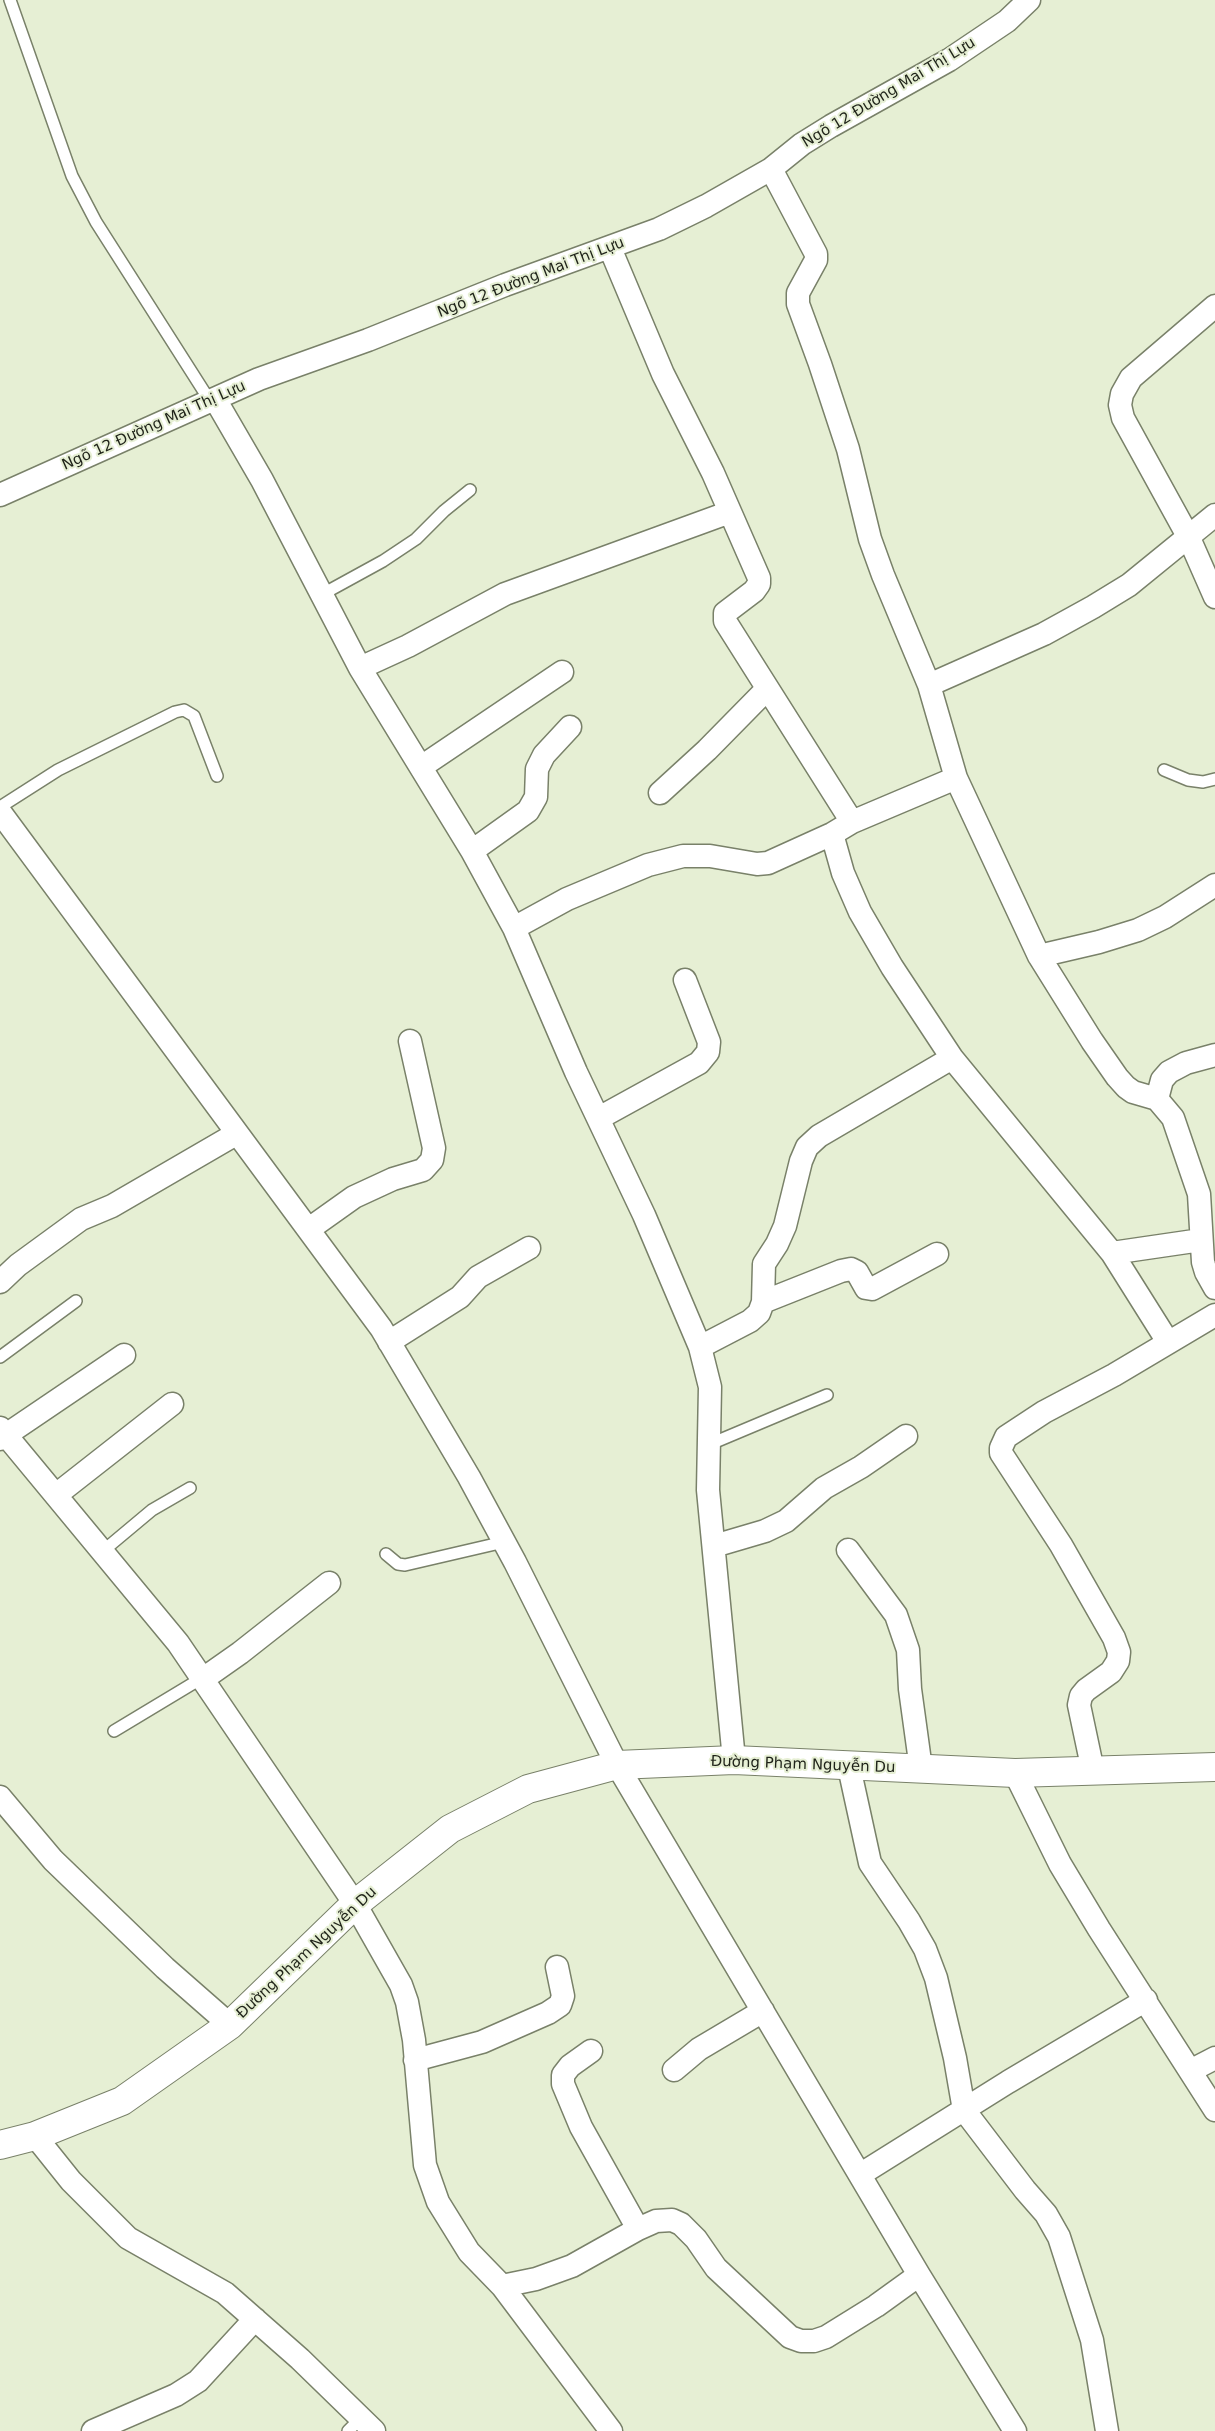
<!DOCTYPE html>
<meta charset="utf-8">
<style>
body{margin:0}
canvas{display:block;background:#e6efd4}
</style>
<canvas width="1215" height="2431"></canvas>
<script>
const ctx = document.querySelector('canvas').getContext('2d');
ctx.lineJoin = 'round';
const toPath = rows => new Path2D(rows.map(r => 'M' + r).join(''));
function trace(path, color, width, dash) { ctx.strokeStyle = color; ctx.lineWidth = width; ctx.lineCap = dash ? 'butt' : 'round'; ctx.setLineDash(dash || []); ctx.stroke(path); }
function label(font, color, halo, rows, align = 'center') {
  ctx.font = font + ' "DejaVu Sans",sans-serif'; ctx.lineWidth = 4; ctx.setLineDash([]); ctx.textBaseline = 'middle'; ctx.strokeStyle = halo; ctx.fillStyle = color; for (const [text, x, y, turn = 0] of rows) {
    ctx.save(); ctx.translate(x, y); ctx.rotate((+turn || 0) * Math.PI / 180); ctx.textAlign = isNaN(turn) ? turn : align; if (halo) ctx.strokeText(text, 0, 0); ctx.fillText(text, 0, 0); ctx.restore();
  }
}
const service = toPath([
 [10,0,72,176,96,222,210,401],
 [321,595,383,561,416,539,444,511,470,490],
 [1164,770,1188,780,1203,782,1215,779],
 [0,807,58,770,175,712,184,710,194,716,217,776],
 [0,1357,76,1301],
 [708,1445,827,1395],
 [103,1551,152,1510,190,1488],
 [386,1554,398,1564,405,1565,504,1542],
 [114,1731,202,1678],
 [348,2431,361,2418]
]);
const minor = toPath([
 [771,169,816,254,816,260,798,293,798,304,820,364,848,449,870,539,883,575,929,685,956,778,1039,956,1092,1041,1117,1077,1126,1087,1133,1092,1157,1099,1173,1118,1199,1194,1203,1262,1206,1272,1215,1288],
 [610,248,663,374,713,473,759,578,759,584,754,591,725,613,725,621,852,822],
 [1215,306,1131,378,1122,394,1120,405,1123,418,1189,538,1215,597],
 [215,399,262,480,360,668,472,851,514,928,576,1072,644,1215,700,1347,710,1387,708,1490,734,1760],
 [0,495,259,379,368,340,505,285,659,229,706,206,771,169,802,144,831,126,949,60,1007,21,1029,0],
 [360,668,408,646,505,594,730,512],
 [929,685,1044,634,1093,607,1129,585,1215,515],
 [421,767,562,672],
 [660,793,707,750,767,689],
 [0,812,381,1328,469,1477,515,1562,617,1765,919,2275,1015,2431],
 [832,834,843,873,860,912,892,967,952,1058,1112,1253,1168,1342],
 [472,851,528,811,536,797,537,769,544,755,570,727],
 [514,928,567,899,648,865,683,856,710,856,757,864,768,863,832,834,852,822,956,778],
 [1039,956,1099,942,1138,930,1165,917,1215,885],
 [1157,1099,1162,1080,1169,1072,1186,1063,1215,1055],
 [599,1118,699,1063,708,1052,709,1042,685,980],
 [309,1229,354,1197,393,1179,423,1170,432,1160,434,1148,410,1041],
 [1112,1253,1201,1240],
 [0,1282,18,1265,81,1219,112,1206,236,1134],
 [763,1302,841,1271,851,1269,857,1272,866,1288,872,1289,937,1254],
 [389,1342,460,1297,478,1277,529,1248],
 [700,1347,750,1321,759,1313,763,1302,764,1264,777,1244,785,1226,801,1161,807,1147,819,1136,952,1058],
 [0,1428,178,1643,355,1904,401,1985,407,2002,414,2040,425,2165,438,2202,469,2252,502,2286,611,2431],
 [0,1439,124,1355],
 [56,1495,172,1404],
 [714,1546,765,1531,786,1521,824,1488,861,1467,906,1436],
 [848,1550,896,1615,908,1650,910,1689,921,1769],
 [203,1679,240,1653,329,1583],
 [849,1767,870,1863,909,1921,925,1949,936,1978,955,2058,964,2110,1025,2190,1046,2214,1059,2237,1092,2340,1107,2431],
 [1093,1771,1079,1705,1081,1696,1086,1690,1111,1672,1118,1661,1119,1652,1114,1638,1061,1545,1001,1453,1001,1448,1006,1437,1044,1412,1114,1375,1215,1315],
 [1015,1773,1060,1864,1099,1929,1215,2110],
 [0,1797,53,1860,165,1968,230,2025],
 [591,2051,570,2066,563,2075,563,2084,581,2127,638,2229],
 [415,2060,482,2042,548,2013,560,2005,563,1996,557,1967],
 [674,2070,699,2049,763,2011],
 [1190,2071,1215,2058],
 [35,2136,71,2181,128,2238,225,2293,300,2359,374,2431],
 [861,2174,1008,2082,1146,2000],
 [502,2286,536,2279,572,2266,638,2229,656,2221,672,2220,681,2224,696,2239,716,2268,790,2337,801,2341,814,2341,826,2337,876,2306,919,2275],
 [93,2431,176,2395,198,2381,255,2319]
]);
const secondary = toPath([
 [0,2145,35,2136,122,2101,230,2025,355,1904,450,1829,528,1789,617,1765,734,1760,1015,1773,1215,1767]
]);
const streetNames = [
 ["Ngõ 12 Đường Mai Thị Lựu",889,93,-31],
 ["Ngõ 12 Đường Mai Thị Lựu",531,278,-21],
 ["Ngõ 12 Đường Mai Thị Lựu",154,426,-24],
 ["Đường Phạm Nguyễn Du",803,1765,2],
 ["Đường Phạm Nguyễn Du",307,1953,-43]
];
trace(service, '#798169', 14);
trace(minor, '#798169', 25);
trace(secondary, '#798169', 30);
trace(service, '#fff', 11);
trace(minor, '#fff', 22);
trace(secondary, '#fff', 28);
label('15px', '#1f2319', '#e6efd4', streetNames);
</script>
